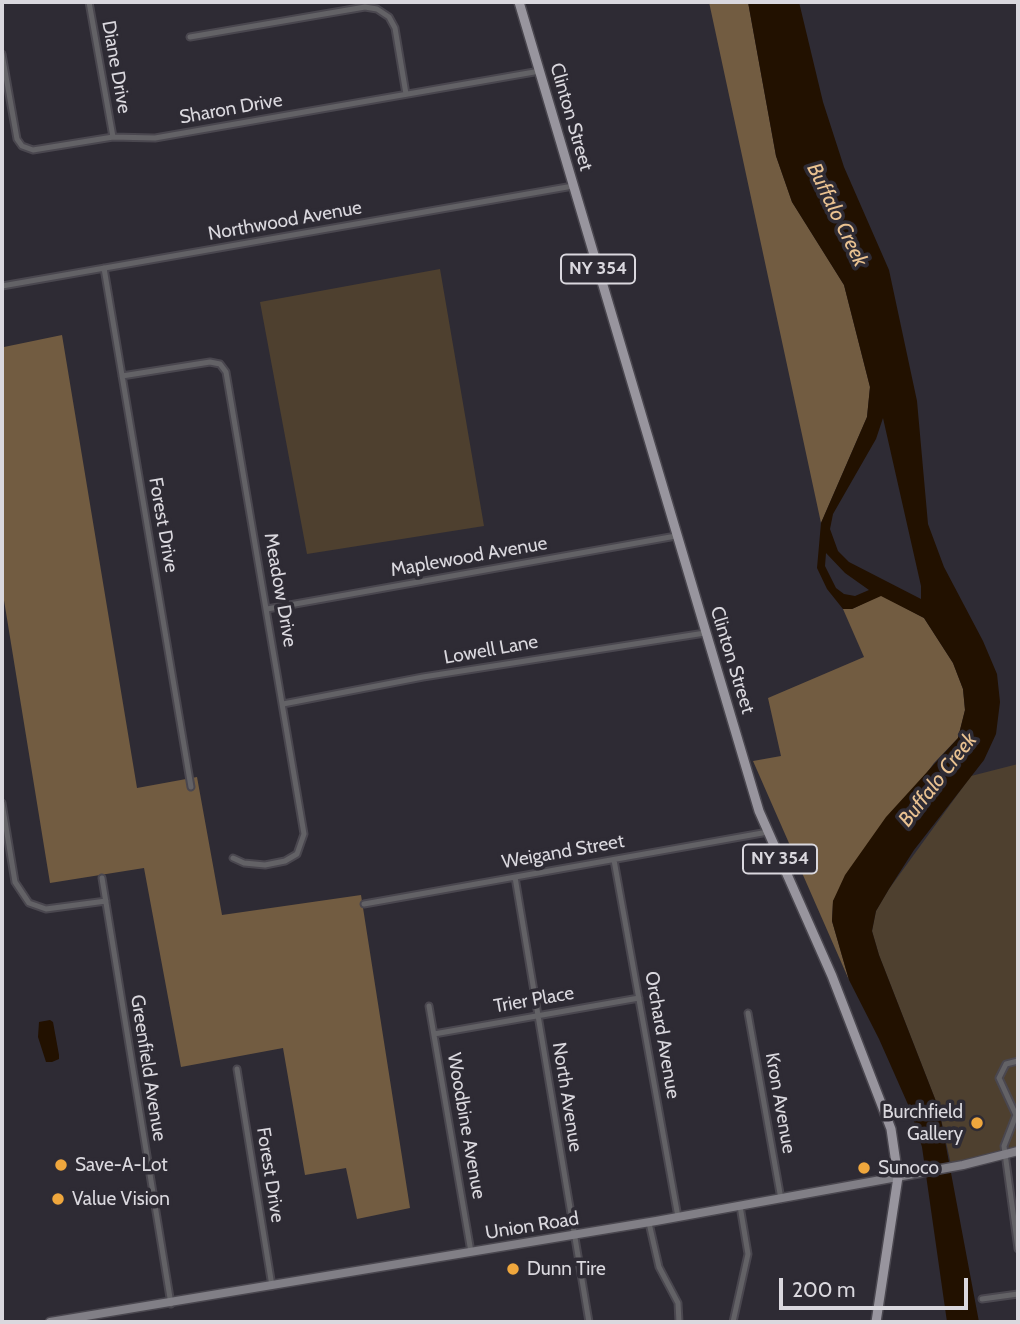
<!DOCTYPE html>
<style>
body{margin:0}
#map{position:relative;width:1020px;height:1324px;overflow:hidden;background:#2e2b34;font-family:Cabin,sans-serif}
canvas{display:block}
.frame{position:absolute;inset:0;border:4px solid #dad8de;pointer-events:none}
.scale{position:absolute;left:779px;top:1278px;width:189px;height:32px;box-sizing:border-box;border:4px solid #dad8de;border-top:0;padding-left:9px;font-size:21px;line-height:24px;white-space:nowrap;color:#dad8de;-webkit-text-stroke:5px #2e2b34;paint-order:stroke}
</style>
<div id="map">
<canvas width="1020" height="1324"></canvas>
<div class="frame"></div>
<div class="scale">200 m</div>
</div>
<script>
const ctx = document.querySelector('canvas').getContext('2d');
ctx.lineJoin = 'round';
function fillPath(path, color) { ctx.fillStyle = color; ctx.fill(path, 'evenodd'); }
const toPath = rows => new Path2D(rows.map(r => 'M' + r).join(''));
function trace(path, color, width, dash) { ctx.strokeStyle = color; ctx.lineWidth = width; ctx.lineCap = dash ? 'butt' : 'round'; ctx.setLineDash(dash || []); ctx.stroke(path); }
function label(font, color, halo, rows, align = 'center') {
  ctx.font = font + ' Cabin,sans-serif'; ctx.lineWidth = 7; ctx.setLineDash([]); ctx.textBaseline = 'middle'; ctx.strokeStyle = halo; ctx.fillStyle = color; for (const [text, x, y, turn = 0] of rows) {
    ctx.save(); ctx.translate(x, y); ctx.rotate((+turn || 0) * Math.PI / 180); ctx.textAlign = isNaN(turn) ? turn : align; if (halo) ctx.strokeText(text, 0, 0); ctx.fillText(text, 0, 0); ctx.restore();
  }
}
const green = toPath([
 [440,269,484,526,307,554,260,302],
 [1018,764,1018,1151,951,1165,939,1109,879,955,872,931,876,911,889,889,971,776]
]);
const forest = toPath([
 [709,2,748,2,776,156,792,202,844,285,870,387,867,417,821,523],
 [62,335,137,788,197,777,222,915,361,895,410,1208,357,1219,346,1168,305,1175,283,1048,181,1067,144,868,50,883,2,588,2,336,4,347],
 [881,595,924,618,953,663,963,689,965,710,958,738,934,763,833,901,832,921,849,980,753,761,781,756,768,698,864,657,843,609,852,609]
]);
const water = toPath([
 [748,2,799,2,823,102,844,167,889,270,917,401,928,524,944,567,983,641,997,674,1000,702,996,734,984,760,914,850,889,889,876,911,872,931,879,955,939,1109,979,1322,947,1322,922,1147,910,1109,879,1039,849,980,832,921,833,901,845,875,886,817,958,738,965,710,963,689,953,663,924,618,881,596,852,609,843,609,827,589,817,568,821,523,867,417,870,387,844,285,792,202,776,156],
 [883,418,921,586,921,599,849,562,838,551,830,529,833,514,876,439],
 [826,553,845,573,869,590,855,596,844,594,836,588,825,566],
 [50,1020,53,1022,59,1055,59,1059,52,1062,46,1062,38,1037,39,1022]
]);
const minor = toPath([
 [89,2,113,137],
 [190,37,365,7,377,9,389,17,395,28,406,94],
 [2,54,17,139,22,146,33,150,113,137,155,138,540,71],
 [104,268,191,787],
 [2,286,573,186],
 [122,376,210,362,220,364,226,372,304,834,297,854,285,861,265,865,244,863,233,858],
 [267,609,676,536],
 [283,704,423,677,705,633],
 [2,803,15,882,29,903,46,909,106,901],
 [614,860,678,1217],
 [515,877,589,1322],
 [102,878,171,1304],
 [364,904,768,832],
 [429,1006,471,1252],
 [748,1013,781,1199],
 [434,1034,639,998],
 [1018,1061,1006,1064,999,1078,1016,1115,1004,1146,1018,1249],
 [237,1069,272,1286],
 [649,1223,659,1267,678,1303,679,1322],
 [982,1299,1018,1294],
 [733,1322,748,1254,740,1206]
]);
const secondary = toPath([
 [50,1322,656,1221,963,1165,1018,1151]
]);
const primary = toPath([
 [519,2,759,811,832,976,891,1129,898,1177,876,1322]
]);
const markers = [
 [977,1123,7,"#efa73d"],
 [61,1165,7,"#efa73d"],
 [864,1168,7,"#efa73d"],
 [58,1199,7,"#efa73d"],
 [513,1269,7,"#efa73d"]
];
const shields = [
 [598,269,74],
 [780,859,74]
];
const shieldNames = [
 ["NY 354",598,269],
 ["NY 354",780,859]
];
const streetNames = [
 ["Diane Drive",116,67,80],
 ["Sharon Drive",231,109,-10],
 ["Clinton Street",571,117,74],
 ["Northwood Avenue",285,221,-10],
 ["Forest Drive",163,525,80],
 ["Maplewood Avenue",469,557,-10],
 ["Meadow Drive",280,590,80],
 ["Lowell Lane",491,650,-10],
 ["Clinton Street",732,660,73],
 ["Weigand Street",563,852,-10],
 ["Trier Place",534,1000,-10],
 ["Orchard Avenue",662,1035,80],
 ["Greenfield Avenue",148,1068,81],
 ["North Avenue",567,1097,81],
 ["Kron Avenue",780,1103,80],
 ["Woodbine Avenue",466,1126,80],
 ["Forest Drive",270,1175,81],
 ["Union Road",532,1226,-9]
];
const poiNames = [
 ["Burchfield",963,1112,"right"],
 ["Gallery",963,1134,"right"],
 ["Save-A-Lot",75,1165],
 ["Sunoco",878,1168],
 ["Value Vision",72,1199],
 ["Dunn Tire",527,1269]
];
const waterNames = [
 ["Buffalo Creek",837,215,64],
 ["Buffalo Creek",938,780,-52]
];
fillPath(green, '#4e402f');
fillPath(forest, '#725c41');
fillPath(water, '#210');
trace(minor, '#4a474f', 9);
trace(secondary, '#4a474f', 11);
trace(primary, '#4a474f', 12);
trace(minor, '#636266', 5);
trace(secondary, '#817f86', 8);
trace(primary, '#98959e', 9);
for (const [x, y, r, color] of markers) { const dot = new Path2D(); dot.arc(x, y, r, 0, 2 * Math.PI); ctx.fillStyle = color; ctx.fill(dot); trace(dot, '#2e2b34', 2.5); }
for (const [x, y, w] of shields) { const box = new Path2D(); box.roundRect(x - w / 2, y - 14.5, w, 29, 5); ctx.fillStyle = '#2e2b34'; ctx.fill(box); trace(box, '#dad8de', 2); }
label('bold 18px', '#dad8de', null, shieldNames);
label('19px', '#dad8de', '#2e2b34', streetNames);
label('19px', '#dad8de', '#2e2b34', poiNames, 'left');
label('italic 21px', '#eac291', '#2e2b34', waterNames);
</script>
